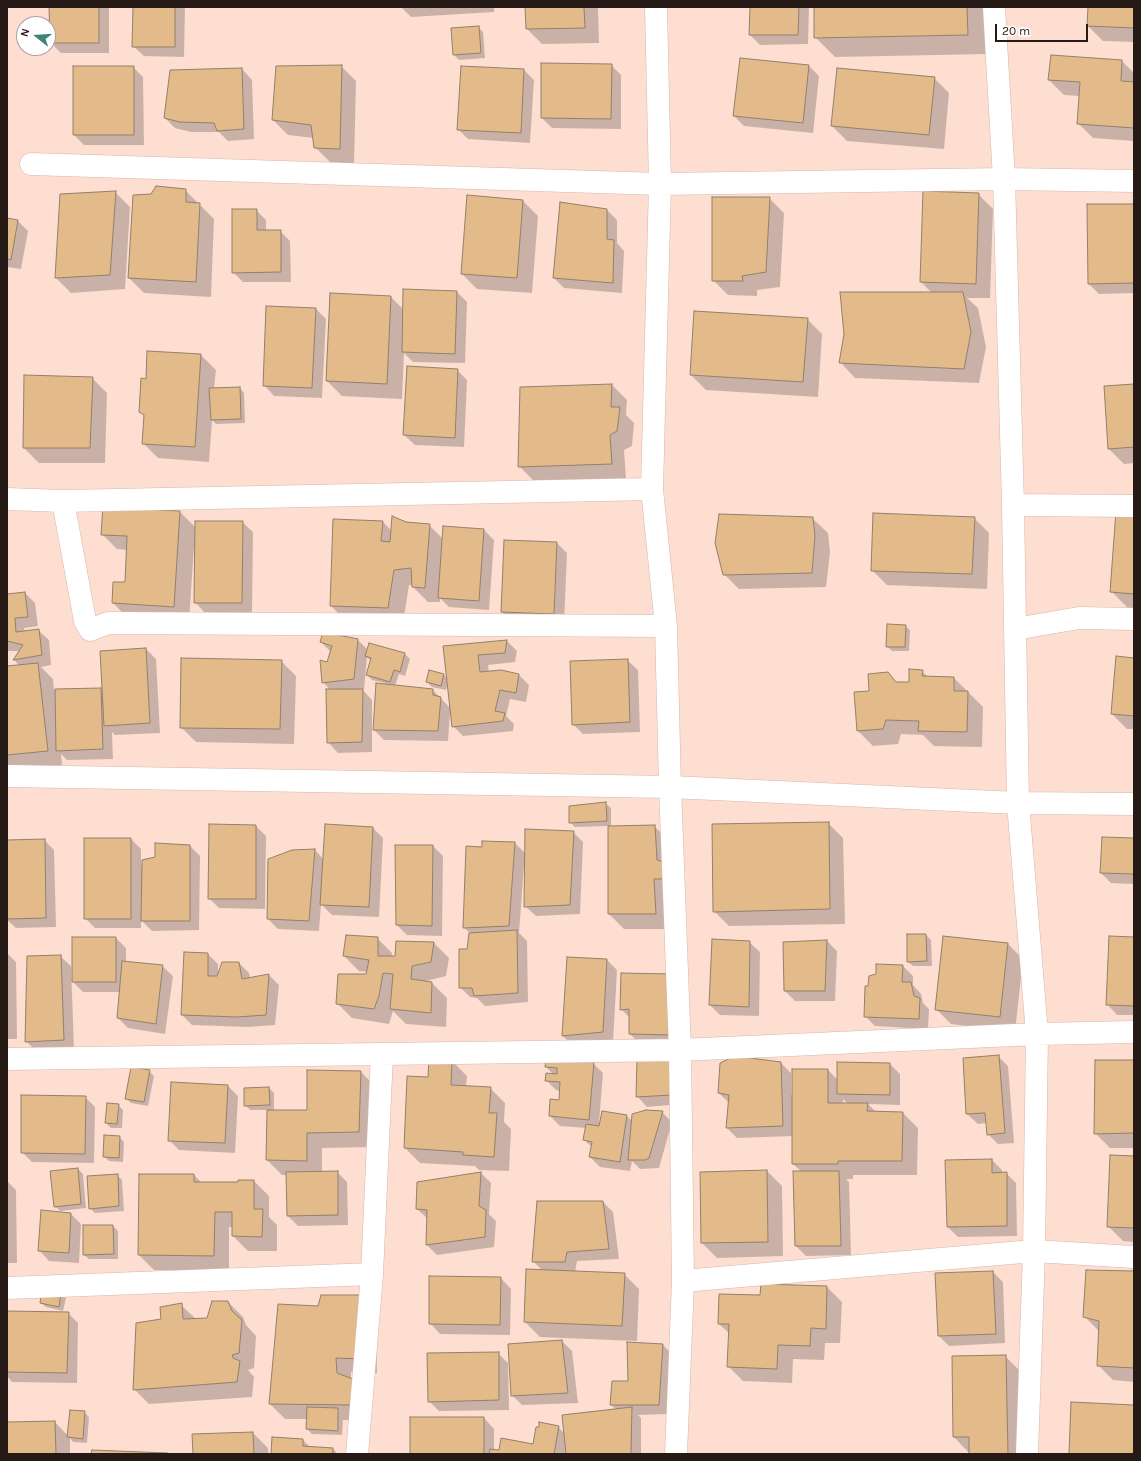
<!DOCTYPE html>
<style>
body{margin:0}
#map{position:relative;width:1141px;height:1461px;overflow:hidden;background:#fdded1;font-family:Karla,sans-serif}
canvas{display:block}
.frame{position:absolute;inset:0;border:8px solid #251a16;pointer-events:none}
.north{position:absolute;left:16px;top:16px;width:40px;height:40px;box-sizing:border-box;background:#fff;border:1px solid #a8a3a2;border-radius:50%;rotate:287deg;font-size:11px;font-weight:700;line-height:16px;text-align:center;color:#251a16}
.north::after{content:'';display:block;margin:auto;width:14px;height:18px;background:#3e8378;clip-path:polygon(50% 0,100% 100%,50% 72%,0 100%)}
.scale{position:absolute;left:995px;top:24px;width:93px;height:18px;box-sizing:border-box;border:2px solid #251a16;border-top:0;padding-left:5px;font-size:12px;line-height:14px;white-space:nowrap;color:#251a16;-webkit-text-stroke:3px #fff;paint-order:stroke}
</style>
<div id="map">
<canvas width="1141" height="1461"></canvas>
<div class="frame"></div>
<div class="north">N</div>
<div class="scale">20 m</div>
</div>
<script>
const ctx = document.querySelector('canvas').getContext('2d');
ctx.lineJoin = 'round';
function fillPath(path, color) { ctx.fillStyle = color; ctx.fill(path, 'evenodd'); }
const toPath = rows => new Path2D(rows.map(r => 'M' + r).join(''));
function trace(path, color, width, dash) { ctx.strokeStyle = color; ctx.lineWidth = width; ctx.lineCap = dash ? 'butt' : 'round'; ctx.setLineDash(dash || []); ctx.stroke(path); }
const shadow = toPath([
 [50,7,109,7,109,53,61,53,51,43],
 [134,7,185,7,184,57,144,56,133,46],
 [401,7,494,7,494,12,411,17],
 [526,7,598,7,599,43,542,44,527,29],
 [751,7,809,7,808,44,760,45,750,35],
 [815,7,985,7,987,54,835,57,815,37],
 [1089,7,1134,7,1134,42,1103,41,1088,26],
 [478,27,483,32,485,58,459,60,454,55,452,29],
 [1122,61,1134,73,1134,141,1093,138,1078,123,1080,96,1064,95,1049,80],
 [542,64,611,65,621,75,621,129,552,128,542,118],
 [341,66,356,81,354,164,330,162,315,147,314,138,288,135,273,120],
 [809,66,819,76,813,133,744,126,734,116],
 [133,67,143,77,144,145,84,145,74,135],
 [242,69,252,80,254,139,228,141,219,132,191,132,175,128,165,118],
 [524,70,534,80,530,143,468,139,458,129],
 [934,78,949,93,944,149,847,141,832,126],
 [185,190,214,219,211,297,144,293,129,278],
 [115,192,130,207,125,289,71,293,56,278],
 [978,194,993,209,990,298,967,298,978,308,986,347,979,383,855,378,841,363,932,293,921,282],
 [468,196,523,201,538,216,532,293,477,289,462,274],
 [769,198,784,213,780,287,757,290,757,296,728,295,713,280],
 [1134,205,1134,293,1099,294,1089,284],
 [256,210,266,220,266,231,280,231,290,241,291,282,243,282,233,272],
 [607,210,617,220,617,243,624,251,622,293,564,288,554,278],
 [7,219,18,221,28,231,21,269,7,267],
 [457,292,467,302,465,363,413,362,404,353,402,399,342,396,327,381,331,294,391,297,404,310],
 [316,309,326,319,322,398,274,396,264,385],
 [807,319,822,334,818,397,706,390,691,375],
 [201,355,216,370,214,389,240,388,244,393,245,423,216,424,212,420,209,462,158,458,143,443,145,416,140,412,147,380],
 [457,370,467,380,464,447,415,445,404,435],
 [92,378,107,393,105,463,39,463,24,448],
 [612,385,627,400,626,415,634,423,632,446,624,450,626,479,534,481,519,466],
 [1134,385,1134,463,1124,464,1109,449],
 [159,511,180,512,196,528,242,522,253,532,252,613,205,613,195,602,196,546,194,546,189,622,128,618,113,603,125,584,128,550,117,549,102,534],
 [1134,513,1134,611,1131,611,1112,592],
 [812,518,828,533,830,552,826,587,739,589,724,574],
 [974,518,989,533,987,589,887,585,872,570],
 [383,522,392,531,429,525,443,539,484,530,494,540,489,610,449,607,440,598,440,602,428,602,413,587,413,585,409,585,403,623,346,621,331,606],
 [557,543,567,553,564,624,512,622,502,612],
 [25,593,35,603,38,626,24,628,25,632,38,630,49,640,51,665,41,667,53,679,54,690,101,689,103,691,146,649,156,659,160,733,115,735,112,732,113,759,67,760,61,754,62,765,7,771,7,667,20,666,14,660,20,651,7,651,7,595],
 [905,626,910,630,909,651,892,651,887,646],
 [358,640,368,650,369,644,405,654,410,659,405,676,399,674,395,686,433,690,451,709,448,682,446,690,432,687,427,682,444,675,448,679,444,647,507,641,517,651,515,662,488,665,489,672,519,675,529,685,526,702,510,699,506,716,514,724,513,731,463,736,453,726,451,713,450,713,448,741,384,740,374,730,377,684,385,685,385,683,372,680,367,675,371,661,367,657,364,689,362,689,372,700,372,752,338,753,328,742,330,690,323,682,331,652,321,642],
 [1134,659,1134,729,1127,729,1112,714],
 [627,660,638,670,640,732,583,734,573,724],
 [281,661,296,676,294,744,196,742,181,727],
 [922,671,929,678,954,678,983,707,982,747,934,746,923,735,901,734,898,744,873,746,858,731,855,693,870,692,888,673,897,683,910,683],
 [606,804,611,808,611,827,654,826,670,841,670,929,624,929,609,914,609,826,575,827,570,822],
 [828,823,843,838,845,924,729,926,714,911],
 [326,825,373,828,383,838,379,917,332,915,321,904,319,931,278,929,268,919,315,850,324,860],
 [256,826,266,836,265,909,219,908,209,898],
 [573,832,583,842,580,914,536,916,525,906,526,865,524,865,519,933,527,941,528,1002,485,1006,477,998,470,997,460,987,468,950,470,933,464,928,483,842,515,843,526,854],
 [131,839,141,849,141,866,190,846,200,856,199,930,152,931,141,920,141,928,95,928,85,918],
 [1134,839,1134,884,1111,883,1101,873],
 [44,840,54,850,56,927,16,928,7,920,7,841],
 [433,846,443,856,442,936,407,935,397,925],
 [926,935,931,940,932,966,913,966,908,962],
 [944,937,1008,944,1023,959,1015,1032,951,1024,936,1009],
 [116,938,126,948,126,963,162,966,173,976,165,1034,128,1028,118,1018,120,992,83,992,73,982],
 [377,938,392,953,392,957,434,943,449,958,446,976,422,982,432,983,447,998,446,1027,406,1024,393,1011,389,1024,352,1018,337,1003,367,975,368,972,359,971,344,956],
 [1134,938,1134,1015,1117,1015,1107,1004],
 [827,941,837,951,835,1001,795,1001,785,991],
 [749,942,760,952,759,1016,720,1015,710,1005],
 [7,953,16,962,17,1039,7,1039],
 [208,954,218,964,218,976,239,963,249,973,250,978,269,975,279,985,275,1025,248,1027,192,1025,182,1015],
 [60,956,71,966,74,1050,36,1051,26,1041],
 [568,958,607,960,617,970,613,1042,573,1046,563,1036],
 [903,966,913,976,913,985,921,994,923,1003,929,1009,928,1029,875,1026,865,1016],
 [622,974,680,1045,640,1044,630,1034,630,1018,621,1009],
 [998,1056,1008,1066,1014,1143,998,1144,988,1134,987,1123,978,1124,967,1114],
 [638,1060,681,1104,647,1107,637,1096],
 [452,1061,467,1076,466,1086,490,1088,505,1103,504,1122,511,1129,509,1171,479,1170,475,1166,420,1163,405,1148,429,1078],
 [1134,1061,1134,1148,1110,1148,1095,1133],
 [593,1063,603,1073,599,1123,627,1116,632,1121,662,1112,672,1122,659,1168,640,1169,632,1161,630,1171,600,1167,590,1157,592,1147,584,1140,586,1128,560,1126,550,1116,559,1101,560,1091,556,1090,546,1080,554,1075,546,1067],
 [781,1063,791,1073,791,1095,793,1095,828,1070,838,1080,890,1064,900,1074,900,1105,868,1104,876,1112,903,1113,918,1128,917,1175,853,1175,853,1179,846,1179,849,1182,851,1255,806,1256,796,1246,794,1172,802,1172,793,1164,793,1136,737,1138,727,1128,729,1103,719,1093],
 [843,1099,848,1104,843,1104],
 [149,1071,154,1076,148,1106,131,1103,126,1098],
 [361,1072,376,1087,374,1147,322,1148,322,1172,337,1172,347,1182,348,1225,298,1226,288,1216,287,1175,282,1175,267,1160,268,1110,250,1110,245,1105,269,1088,274,1093,274,1111,308,1111],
 [228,1086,238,1096,235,1153,179,1150,169,1140],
 [85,1097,95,1107,94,1163,32,1162,22,1152],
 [118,1105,123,1110,122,1128,111,1128,106,1123],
 [119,1137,124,1142,123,1162,109,1161,104,1156],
 [1134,1157,1134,1242,1123,1241,1108,1226],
 [992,1160,1002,1170,1002,1173,1006,1173,1016,1183,1017,1236,958,1237,948,1227],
 [78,1169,83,1174,86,1208,60,1211,55,1206],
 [767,1171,782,1186,783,1256,717,1258,702,1243,701,1173],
 [481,1173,491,1183,489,1214,496,1221,494,1247,437,1255,427,1245,428,1219,417,1209],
 [117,1175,122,1180,124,1211,95,1213,90,1208],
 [140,1175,194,1175,202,1183,239,1183,254,1181,269,1196,269,1217,277,1225,277,1251,248,1251,233,1236,233,1227,229,1227,229,1271,154,1270,139,1255],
 [7,1181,16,1190,17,1263,7,1263],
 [603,1202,613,1212,619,1259,577,1261,575,1272,624,1274,639,1289,637,1341,540,1337,525,1322,543,1271,533,1261],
 [42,1212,71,1214,81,1224,79,1263,49,1261,39,1250],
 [113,1226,118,1231,118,1259,89,1259,84,1255],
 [993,1272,1003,1282,1005,1343,949,1346,939,1336],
 [1134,1273,1134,1382,1113,1380,1098,1365,1100,1332,1084,1316],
 [501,1278,511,1289,510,1335,440,1334,430,1323],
 [827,1287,842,1302,840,1343,825,1343,824,1360,793,1359,792,1383,743,1381,728,1366,730,1334,719,1324,761,1296],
 [61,1293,66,1298,63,1311,46,1307,41,1303],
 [228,1302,243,1317,246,1325,256,1336,254,1368,248,1370,254,1377,252,1397,149,1404,134,1389,162,1319,181,1305,196,1319,208,1319],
 [319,1307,376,1311,377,1373,351,1372,351,1379,367,1420,343,1420,342,1435,312,1434,307,1429,308,1419,285,1419,270,1404],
 [7,1312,68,1313,78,1323,77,1383,12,1382,7,1376],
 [562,1341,572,1351,578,1403,522,1405,512,1395],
 [663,1345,673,1355,668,1414,638,1415,641,1418,641,1454,567,1454,566,1452,565,1454,411,1454,484,1418,494,1429,494,1450,500,1451,534,1445,558,1427,565,1434,617,1410,611,1405,629,1382],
 [498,1353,508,1363,509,1410,439,1411,429,1401],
 [1005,1356,1020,1371,1022,1454,970,1454,954,1437],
 [84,1412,89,1417,87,1443,73,1442,70,1438,70,1454,7,1454,7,1423,55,1422,68,1436],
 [253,1433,268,1448,268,1454,194,1454],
 [303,1440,311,1448,333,1449,338,1454,272,1454]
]);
const building = toPath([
 [49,7,99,7,99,43,50,43,49,7],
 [133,7,175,7,175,47,132,47,133,7],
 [525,7,584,7,585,28,526,29,525,7],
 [750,7,799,7,798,35,749,35,750,7],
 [814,7,967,7,968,35,814,38,814,7],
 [1088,7,1134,7,1134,28,1087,26,1088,7],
 [479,26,481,53,453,55,451,28,479,26],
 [1051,55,1122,60,1121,81,1134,82,1134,128,1077,124,1080,82,1048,80,1051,55],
 [740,58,809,65,803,123,733,116,740,58],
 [541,63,612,64,611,119,541,118,541,63],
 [342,65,340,149,314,148,311,125,272,120,276,66,342,65],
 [73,66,134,66,134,135,73,135,73,66],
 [461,66,524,69,521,133,457,130,461,66],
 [242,68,244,129,217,131,214,123,180,122,164,118,170,70,242,68],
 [837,68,935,77,929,135,831,126,837,68],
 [156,186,186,189,186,202,200,203,196,282,128,278,133,195,151,194,156,186],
 [116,191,110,275,55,278,60,194,116,191],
 [923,191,979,193,976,284,920,282,923,191],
 [467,195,523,200,517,278,461,274,467,195],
 [712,197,770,197,766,272,742,276,743,281,712,281,712,197],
 [560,202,607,209,607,239,614,240,613,283,553,278,560,202],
 [1087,204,1134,204,1134,283,1088,284,1087,204],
 [232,209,257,209,257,230,281,230,281,272,232,273,232,209],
 [7,218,18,220,11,260,7,259,7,218],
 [403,289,457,291,455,354,402,352,403,289],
 [840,292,963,292,971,332,964,369,839,363,844,334,840,292],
 [330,293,391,296,387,384,326,381,330,293],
 [266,306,316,308,312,388,263,386,266,306],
 [694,311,808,318,803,382,690,375,694,311],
 [147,351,201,354,195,447,142,444,144,415,139,412,141,378,146,379,147,351],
 [407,366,458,369,455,438,403,435,407,366],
 [24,375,93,377,90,448,23,448,24,375],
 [612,384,611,407,620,407,617,431,610,435,612,464,518,467,520,387,612,384],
 [1134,384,1134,447,1108,449,1104,386,1134,384],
 [240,387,241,419,211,420,209,388,240,387],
 [103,505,158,508,157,510,180,511,174,607,112,603,113,582,125,582,127,536,101,535,103,505],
 [1116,511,1134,512,1134,594,1110,592,1116,511],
 [873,513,975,517,972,574,871,571,873,513],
 [719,514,813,517,815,536,812,573,723,575,715,543,719,514],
 [392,516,406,522,430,524,425,588,412,587,411,568,394,570,388,608,330,606,333,519,383,521,381,541,390,542,392,516],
 [195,521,243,521,242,603,194,603,195,521],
 [443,526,484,529,479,601,438,598,443,526],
 [504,540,557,542,554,614,501,612,504,540],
 [25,592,28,617,15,618,16,632,39,629,42,655,13,660,23,645,7,641,7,594,25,592],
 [887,624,906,625,905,647,886,647,887,624],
 [323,632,358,639,354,679,322,683,320,660,327,662,332,646,320,642,323,632],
 [507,640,505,653,478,655,480,672,501,670,519,674,516,693,500,690,495,711,505,713,503,721,452,727,443,646,507,640],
 [369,643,405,653,400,672,394,670,390,682,366,675,371,658,365,656,369,643],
 [146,648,150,723,104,726,100,651,146,648],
 [1116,656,1134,658,1134,716,1111,714,1116,656],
 [181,658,282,660,280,729,180,728,181,658],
 [628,659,630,722,572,725,570,661,628,659],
 [38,663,48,751,7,755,7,666,38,663],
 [909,669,923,670,922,676,954,677,954,691,968,691,967,732,918,731,919,721,886,720,883,729,857,731,854,692,869,691,868,674,888,672,896,682,909,682,909,669],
 [429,670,444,674,441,686,426,682,429,670],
 [376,683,433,689,433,695,441,697,438,731,373,730,376,683],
 [101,688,103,749,56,751,55,689,101,688],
 [326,689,363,689,362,742,327,743,326,689],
 [606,802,607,821,569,823,569,806,606,802],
 [829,822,830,909,713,912,712,824,829,822],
 [209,824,256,825,256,899,208,899,209,824],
 [325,824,373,827,369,907,320,905,325,824],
 [655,825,657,860,668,863,669,879,654,879,656,914,608,914,608,826,655,825],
 [525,829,574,831,570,905,524,907,525,829],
 [1102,837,1134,838,1134,874,1100,873,1102,837],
 [84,838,131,838,131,919,84,919,84,838],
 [45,839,46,918,7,919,7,840,45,839],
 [482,841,515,842,509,926,463,928,466,846,482,847,482,841],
 [155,843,190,845,190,921,141,921,142,860,155,857,155,843],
 [395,845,433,845,432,926,396,925,395,845],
 [315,849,309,921,267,919,268,859,292,850,315,849],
 [517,930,518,993,474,996,472,988,459,988,459,949,467,949,469,933,517,930],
 [907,934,926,934,927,961,907,962,907,934],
 [346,935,378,937,378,956,395,956,396,941,434,942,431,962,412,966,411,979,432,982,431,1013,390,1009,393,974,383,973,379,996,374,1009,336,1004,338,974,366,974,369,960,343,956,346,935],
 [943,936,1008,943,1000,1017,935,1010,943,936],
 [1109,936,1134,937,1134,1006,1106,1005,1109,936],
 [72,937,116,937,116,982,72,982,72,937],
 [712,939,750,941,749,1007,709,1005,712,939],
 [827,940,825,991,784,991,783,942,827,940],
 [184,952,208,953,208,976,217,976,222,962,239,962,242,979,269,974,266,1015,237,1017,181,1015,184,952],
 [61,955,64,1040,25,1042,27,956,61,955],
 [567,957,607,959,603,1032,562,1036,567,957],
 [122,961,163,965,156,1024,117,1018,122,961],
 [876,964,903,965,902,982,911,982,914,996,920,998,919,1019,864,1017,865,986,868,986,869,976,876,974,876,964],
 [621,973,671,974,670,1035,629,1034,629,1009,620,1010,621,973],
 [999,1055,1005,1133,987,1135,985,1113,966,1114,963,1058,999,1055],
 [735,1056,781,1062,783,1126,726,1128,729,1095,718,1093,720,1063,735,1056],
 [546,1058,594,1062,589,1120,549,1116,550,1099,559,1100,560,1082,545,1081,546,1073,557,1074,557,1068,545,1067,546,1058],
 [671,1058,672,1095,636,1097,637,1059,671,1058],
 [429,1059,452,1060,451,1085,491,1087,489,1113,497,1113,494,1157,463,1155,463,1152,404,1148,407,1076,428,1077,429,1059],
 [1095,1060,1134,1060,1134,1133,1094,1134,1095,1060],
 [837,1062,890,1063,890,1095,837,1094,837,1062],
 [131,1067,150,1070,144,1102,125,1099,131,1067],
 [792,1069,828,1069,828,1103,868,1103,867,1111,903,1112,902,1161,838,1161,838,1164,792,1164,792,1069],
 [307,1070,361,1071,359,1132,307,1133,307,1161,266,1160,267,1110,307,1110,307,1070],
 [171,1082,228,1085,225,1143,168,1141,171,1082],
 [269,1087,270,1105,244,1106,244,1088,269,1087],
 [21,1095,86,1096,85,1154,21,1153,21,1095],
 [107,1103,119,1104,117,1124,105,1123,107,1103],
 [646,1110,663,1111,649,1158,645,1160,628,1160,632,1114,646,1110],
 [602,1111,627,1115,620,1162,589,1157,592,1142,583,1140,586,1124,599,1126,602,1111],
 [104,1135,120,1136,119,1158,103,1157,104,1135],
 [1110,1155,1134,1156,1134,1228,1107,1227,1110,1155],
 [992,1159,992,1173,1007,1172,1007,1226,947,1227,945,1160,992,1159],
 [78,1168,81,1204,54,1207,50,1171,78,1168],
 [767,1170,768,1242,701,1243,700,1172,767,1170],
 [338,1171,338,1215,287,1216,286,1172,338,1171],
 [793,1171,839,1171,841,1246,795,1246,793,1171],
 [481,1172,479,1206,486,1210,485,1237,426,1245,427,1210,416,1209,417,1182,481,1172],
 [118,1174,119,1206,89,1209,87,1176,118,1174],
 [139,1174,194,1174,194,1182,238,1182,238,1180,254,1180,254,1209,263,1209,262,1237,232,1236,232,1212,215,1212,214,1256,138,1255,139,1174],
 [537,1201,603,1201,609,1249,567,1252,565,1262,532,1262,537,1201],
 [41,1210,71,1213,69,1253,38,1251,41,1210],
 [83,1225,113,1225,114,1254,83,1255,83,1225],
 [526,1269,625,1273,622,1326,524,1322,526,1269],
 [1086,1270,1134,1271,1134,1368,1097,1366,1099,1321,1083,1317,1086,1270],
 [993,1271,996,1334,938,1336,935,1273,993,1271],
 [429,1276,501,1277,500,1325,429,1324,429,1276],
 [761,1284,827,1286,826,1329,811,1328,810,1346,778,1345,777,1369,727,1367,729,1324,718,1324,719,1294,760,1295,761,1284],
 [42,1288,61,1292,59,1307,40,1303,42,1288],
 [321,1295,362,1295,362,1359,336,1358,337,1373,353,1379,352,1405,269,1404,278,1304,318,1306,321,1295],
 [212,1301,228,1301,232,1311,242,1320,239,1353,232,1355,233,1358,240,1361,237,1382,133,1390,136,1323,161,1319,160,1307,182,1303,183,1319,207,1318,212,1301],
 [7,1311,69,1312,67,1373,7,1372,7,1311],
 [562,1340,568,1393,511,1396,508,1344,562,1340],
 [627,1342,663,1344,659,1405,610,1405,612,1381,628,1381,627,1342],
 [499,1352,499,1400,428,1402,427,1353,499,1352],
 [1006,1355,1008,1454,969,1454,969,1437,953,1437,952,1356,1006,1355],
 [1071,1402,1134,1405,1134,1454,1069,1454,1071,1402],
 [307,1407,338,1408,338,1431,306,1429,307,1407],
 [632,1407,631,1454,566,1454,562,1415,632,1407],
 [70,1410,85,1411,83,1439,67,1437,70,1410],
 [410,1417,484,1417,484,1454,410,1454,410,1417],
 [55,1421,56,1454,7,1454,7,1422,55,1421],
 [539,1422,559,1426,554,1454,489,1454,490,1449,499,1450,501,1438,533,1444,536,1427,539,1427,539,1422],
 [253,1432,254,1454,193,1454,192,1434,253,1432],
 [272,1437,303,1439,303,1446,333,1448,333,1454,271,1454,272,1437],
 [92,1450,168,1453,168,1454,91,1454,92,1450]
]);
const minor = toPath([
 [656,7,660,184,652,489,666,626,670,787,680,1050,683,1281,676,1454],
 [994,7,1004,179,1013,505,1018,803,1037,1034,1034,1251,1027,1454],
 [31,164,660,184,1004,179,1134,181],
 [7,499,63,501,652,489],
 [63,501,85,621,90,630,108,623,666,626],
 [1013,505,1134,506],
 [1015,629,1079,618,1134,619],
 [7,776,670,787,1018,803,1134,804],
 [7,1059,680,1050,1037,1034,1134,1032],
 [683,1281,1034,1251,1134,1257],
 [7,1288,372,1274],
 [357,1454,372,1274,382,1054]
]);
fillPath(shadow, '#0003');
fillPath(building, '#e3ba89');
trace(building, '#92806a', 1);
trace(minor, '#d5b7ab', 23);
trace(minor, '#fff', 22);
</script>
